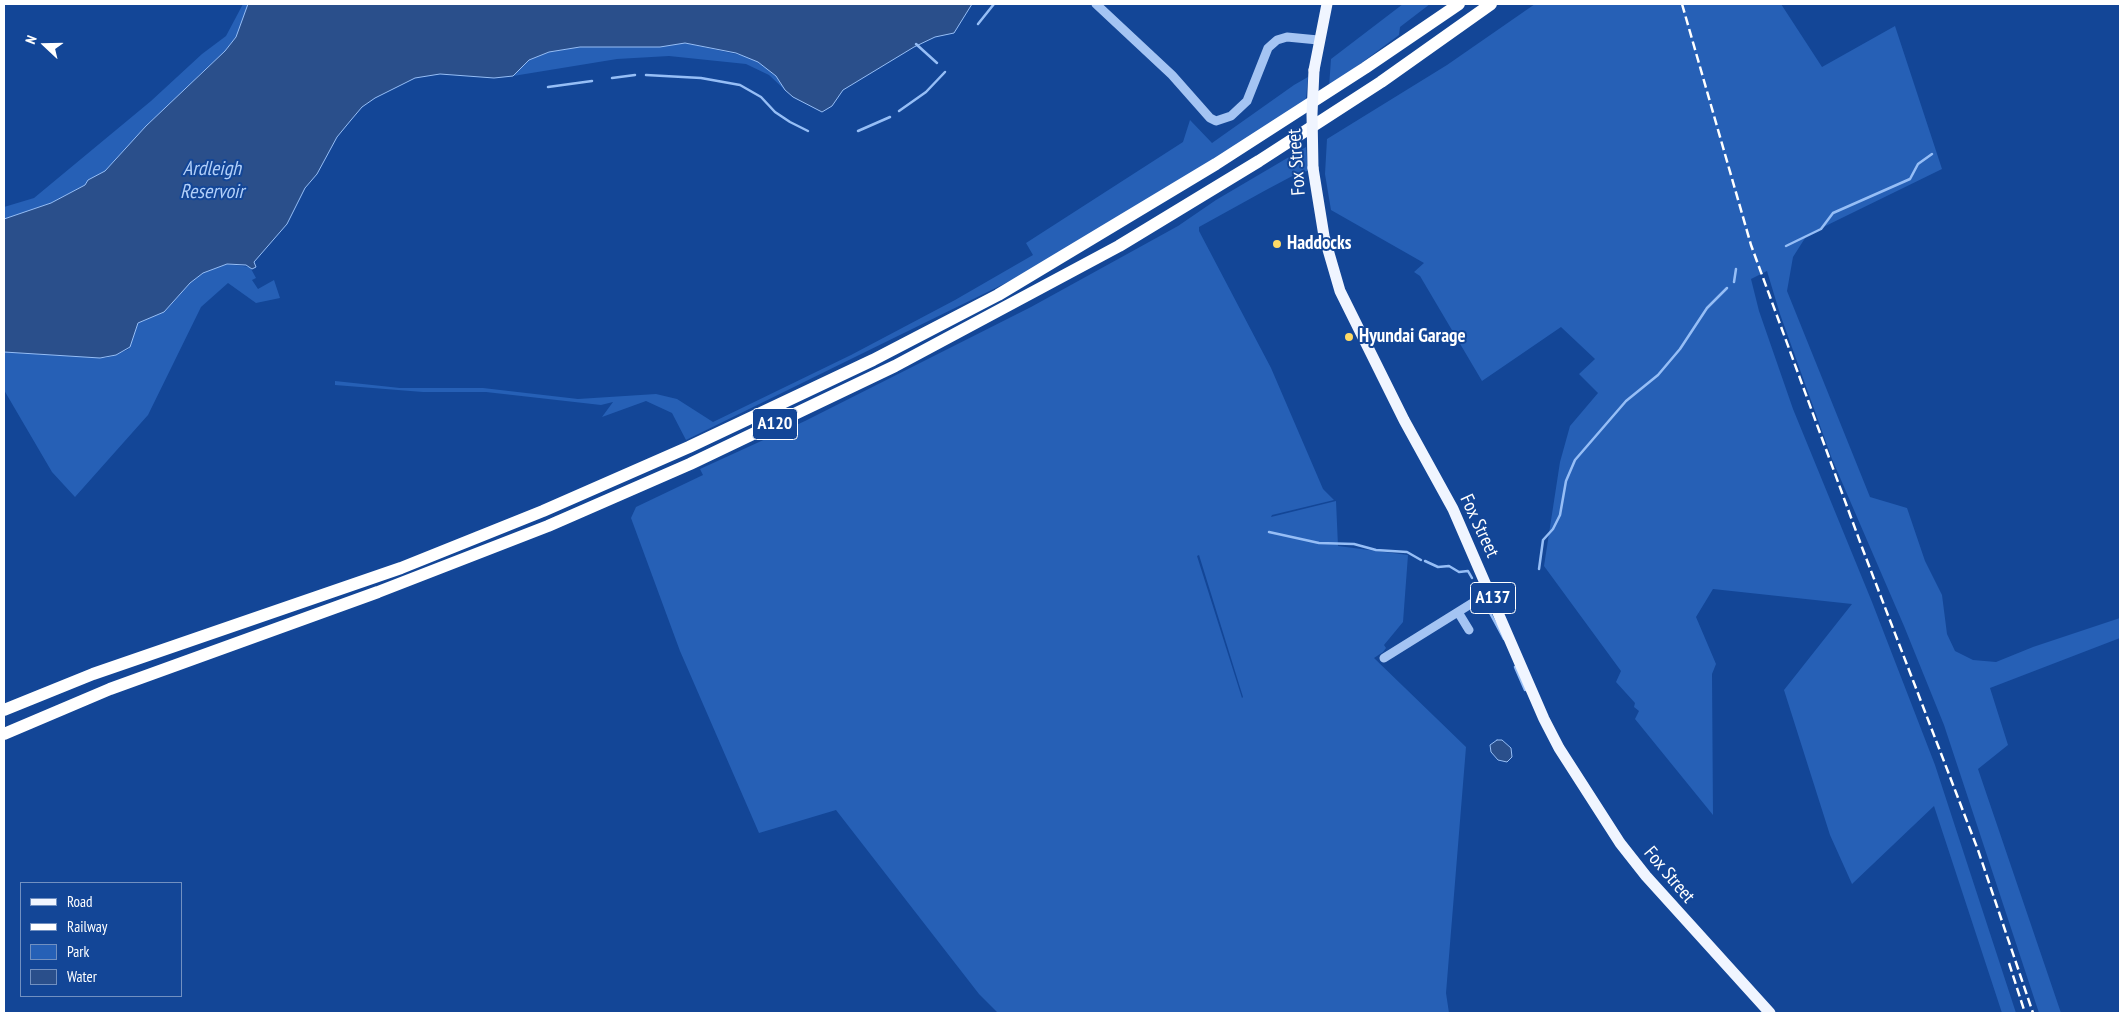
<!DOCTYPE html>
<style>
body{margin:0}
#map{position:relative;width:2124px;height:1017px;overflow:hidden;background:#134697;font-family:"PT Sans Narrow",sans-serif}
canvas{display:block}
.frame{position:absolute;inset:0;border:5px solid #fff;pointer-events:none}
.legend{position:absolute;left:20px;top:882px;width:162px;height:115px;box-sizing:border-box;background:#134697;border:1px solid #7190c1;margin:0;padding:6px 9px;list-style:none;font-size:15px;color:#fff}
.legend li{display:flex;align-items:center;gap:10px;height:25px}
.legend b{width:25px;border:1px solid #7190c1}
.north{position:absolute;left:20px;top:20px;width:50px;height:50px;-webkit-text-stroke:4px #134697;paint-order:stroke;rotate:291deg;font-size:14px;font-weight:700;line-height:20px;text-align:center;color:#fff}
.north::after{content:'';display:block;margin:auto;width:18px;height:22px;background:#fff;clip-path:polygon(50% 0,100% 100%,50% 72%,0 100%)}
</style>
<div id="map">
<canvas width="2124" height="1017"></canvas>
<div class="frame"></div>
<ul class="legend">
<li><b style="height:6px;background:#f0f5ff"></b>Road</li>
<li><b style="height:6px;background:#fff"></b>Railway</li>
<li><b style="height:14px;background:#2660b6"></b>Park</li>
<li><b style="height:14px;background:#2a4f8b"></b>Water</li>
</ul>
<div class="north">N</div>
</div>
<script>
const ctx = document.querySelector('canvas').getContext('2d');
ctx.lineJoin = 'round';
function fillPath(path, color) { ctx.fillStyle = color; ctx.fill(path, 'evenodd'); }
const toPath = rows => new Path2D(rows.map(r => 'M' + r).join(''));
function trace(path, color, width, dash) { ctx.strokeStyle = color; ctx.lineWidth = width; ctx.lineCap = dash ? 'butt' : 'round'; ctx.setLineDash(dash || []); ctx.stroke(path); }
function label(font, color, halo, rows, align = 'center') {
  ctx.font = font + ' "PT Sans Narrow",sans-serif'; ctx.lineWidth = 4; ctx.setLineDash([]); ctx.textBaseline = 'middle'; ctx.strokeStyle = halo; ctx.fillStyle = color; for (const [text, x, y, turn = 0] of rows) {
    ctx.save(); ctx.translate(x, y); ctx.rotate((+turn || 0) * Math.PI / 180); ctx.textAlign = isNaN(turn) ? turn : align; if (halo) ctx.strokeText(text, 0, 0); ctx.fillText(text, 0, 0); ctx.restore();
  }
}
const green = toPath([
 [243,4,248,4,238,34,225,51,199,75,186,90,151,121,105,171,85,185,51,203,4,219,4,207,34,198,151,101,202,54,226,36],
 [1403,4,1430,4,1400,27,1399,35,1329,87,1331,59],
 [1535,4,1781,4,1822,67,1895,26,1942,169,1807,235,1793,257,1787,291,1870,497,1907,508,1925,561,1942,595,1947,634,1955,651,1973,660,1996,662,2033,647,2120,618,2120,638,1990,688,2008,745,1978,769,2061,1013,2039,1013,1944,725,1904,626,1832,459,1780,314,1767,271,1751,279,1759,311,1793,409,1872,602,1935,765,2016,1013,2002,1013,1934,806,1852,884,1830,835,1784,690,1852,604,1713,589,1696,617,1716,664,1712,674,1713,815,1635,719,1639,711,1634,707,1635,703,1616,682,1621,671,1544,566,1560,462,1570,426,1598,393,1579,374,1595,359,1561,327,1482,381,1420,276,1414,272,1424,263,1331,210,1325,174,1327,139,1447,65],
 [685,43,745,56,760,63,776,75,785,90,769,75,746,64,669,56,617,59,513,76,529,60,549,52,580,47],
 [1308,77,1305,109,1016,278,686,440,672,413,646,401,602,417,613,402,601,405,486,392,423,392,335,385,335,381,400,388,483,388,578,399,656,394,677,399,713,422,851,355,955,300,1033,255,1026,243,1183,142,1190,120,1212,143,1294,85],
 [1306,147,1308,171,1298,173,1266,190,1199,227,1199,231,1271,368,1323,489,1334,500,1272,515,1271,517,1336,501,1338,546,1408,555,1403,622,1384,645,1386,648,1383,652,1374,658,1466,747,1446,993,1449,1013,998,1013,979,994,836,810,759,833,680,651,631,518,636,507,703,475,700,469,805,421,1031,307,1178,226,1216,200],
 [1199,555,1243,697,1242,698,1197,556],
 [227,264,250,267,256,278,252,280,258,289,274,280,280,298,256,303,228,283,201,307,148,415,75,497,52,472,4,390,4,352,105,358,113,356,129,349,136,327,140,322,166,310,190,283,203,273]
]);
const water = toPath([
 [248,4,972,4,954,33,935,37,914,47,843,90,832,106,822,112,793,97,785,90,776,76,758,62,736,53,685,43,660,47,580,47,549,52,529,60,513,76,494,78,440,74,415,78,375,98,362,107,351,120,337,137,317,174,305,188,287,224,254,262,256,267,252,269,246,265,227,264,203,273,190,283,164,312,138,323,130,347,116,355,100,358,4,352,4,219,51,203,85,185,88,180,105,171,146,126,225,51,236,37,248,4],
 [1497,740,1502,740,1511,748,1512,757,1507,762,1498,760,1491,752,1490,745,1497,740]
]);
const stream = toPath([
 [978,24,994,4],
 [916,44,937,63],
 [646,75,701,78,740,85,761,97,775,112,790,122,808,131],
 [612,78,635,75],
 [548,87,592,81],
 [899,111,926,92,945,72],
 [858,131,890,117],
 [1786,246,1821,229,1833,213,1910,179,1918,164,1932,154],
 [1734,282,1736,269],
 [1269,532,1319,543,1354,544,1376,550,1407,552,1421,560],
 [1425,561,1438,567,1449,566,1459,572,1468,571,1472,578],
 [1539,569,1543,540,1553,529,1560,515,1566,481,1575,460,1626,401,1658,375,1680,349,1707,308,1727,288],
 [1483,600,1504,639],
 [1515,667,1525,690]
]);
const minor = toPath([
 [1096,4,1172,75,1210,118,1216,121,1231,116,1247,101,1268,48,1277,40,1287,37,1318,40],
 [1458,612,1469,630],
 [1384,658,1490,592]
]);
const major = toPath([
 [1314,70,1327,4],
 [1313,168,1324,236,1340,291,1404,420,1453,509,1544,719,1559,748,1620,843,1646,876,1770,1013]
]);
const highway = toPath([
 [4,710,93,674,401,568,543,511,689,447,873,360,998,295,1216,164,1365,68,1459,4],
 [4,734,110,689,378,592,548,526,690,464,895,366,1119,246,1259,161,1381,82,1491,4]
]);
const rail = toPath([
 [1682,4,1751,245,1863,550,1978,850,2033,1013],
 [2009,963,2025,1013]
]);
const majorBridge = toPath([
 [1313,168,1312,114,1314,70]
]);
const markers = [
 [1277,244,5,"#ffda66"],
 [1349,337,5,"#ffda66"]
];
const shields = [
 [775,424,45],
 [1493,598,45]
];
const shieldNames = [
 ["A120",775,424],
 ["A137",1493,598]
];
const streetNames = [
 ["Fox Street",1297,162,-94],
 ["Fox Street",1479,526,65],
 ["Fox Street",1669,875,50]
];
const poiNames = [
 ["Haddocks",1287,244],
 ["Hyundai Garage",1359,337]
];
const waterNames = [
 ["Ardleigh",212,169],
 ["Reservoir",212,192]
];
fillPath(green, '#2660b6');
fillPath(water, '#2a4f8b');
trace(water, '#96bef6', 1);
trace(stream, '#96bef6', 2.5);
trace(minor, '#a4c4f3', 9);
trace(major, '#f0f5ff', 11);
trace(highway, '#fff', 12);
trace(rail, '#fff', 2.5, [9, 4]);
trace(majorBridge, '#f0f5ff', 11);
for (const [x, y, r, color] of markers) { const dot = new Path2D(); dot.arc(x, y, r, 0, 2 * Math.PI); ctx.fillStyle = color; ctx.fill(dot); trace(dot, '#134697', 2); }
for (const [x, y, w] of shields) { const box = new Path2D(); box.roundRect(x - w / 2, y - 15.5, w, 31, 4); ctx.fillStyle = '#134697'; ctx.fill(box); trace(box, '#fff', 1); }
label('bold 18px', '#fff', null, shieldNames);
label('19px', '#fff', '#134697', streetNames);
label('bold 19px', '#fff', '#134697', poiNames, 'left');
label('italic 20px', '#b1cff9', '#134697', waterNames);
</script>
